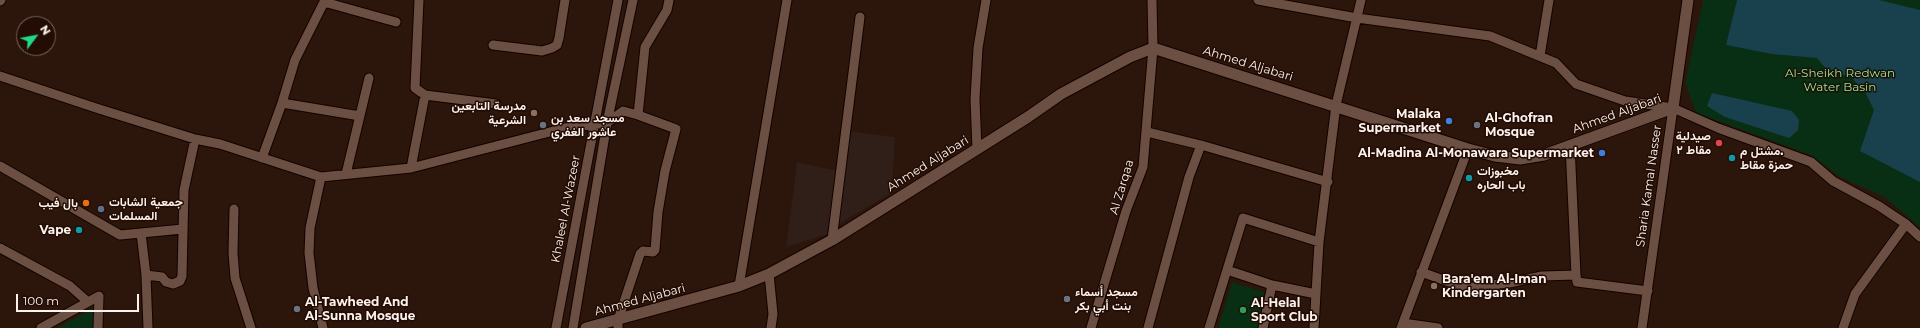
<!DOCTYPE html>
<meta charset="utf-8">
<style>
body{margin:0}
#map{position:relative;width:1920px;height:328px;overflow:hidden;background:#2c150a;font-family:Montserrat,sans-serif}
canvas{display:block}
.north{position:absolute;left:16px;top:16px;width:40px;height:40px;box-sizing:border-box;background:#220c03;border:1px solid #796861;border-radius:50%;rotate:58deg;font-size:11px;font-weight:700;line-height:16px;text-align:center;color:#fcf2ee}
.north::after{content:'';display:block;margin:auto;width:14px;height:18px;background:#21d887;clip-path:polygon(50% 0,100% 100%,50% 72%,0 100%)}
.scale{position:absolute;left:16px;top:294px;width:123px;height:18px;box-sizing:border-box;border:2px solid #fcf2ee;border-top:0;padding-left:5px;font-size:12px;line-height:14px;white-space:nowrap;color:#fcf2ee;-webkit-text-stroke:3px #220c03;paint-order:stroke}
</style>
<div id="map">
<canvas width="1920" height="328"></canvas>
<div class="north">N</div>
<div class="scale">100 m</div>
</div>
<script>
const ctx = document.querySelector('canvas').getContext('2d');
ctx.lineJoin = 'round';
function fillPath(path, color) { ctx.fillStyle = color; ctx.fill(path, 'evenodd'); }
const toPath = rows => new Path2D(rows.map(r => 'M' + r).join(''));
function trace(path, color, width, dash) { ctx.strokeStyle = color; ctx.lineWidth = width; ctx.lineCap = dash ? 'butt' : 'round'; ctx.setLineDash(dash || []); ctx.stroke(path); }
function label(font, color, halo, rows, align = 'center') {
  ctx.font = font + ' Montserrat,Vazirmatn,sans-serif'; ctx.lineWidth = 3; ctx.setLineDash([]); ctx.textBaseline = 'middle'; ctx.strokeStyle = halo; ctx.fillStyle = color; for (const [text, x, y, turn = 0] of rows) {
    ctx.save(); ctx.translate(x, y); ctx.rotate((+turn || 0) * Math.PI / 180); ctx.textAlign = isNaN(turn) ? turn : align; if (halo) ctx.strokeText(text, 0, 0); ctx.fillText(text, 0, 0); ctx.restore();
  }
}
const industrial = toPath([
 [848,131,895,137,892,193,835,226],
 [797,162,838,171,828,234,786,247]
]);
const green = toPath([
 [1703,0,1920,0,1920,227,1884,197,1840,177,1811,155,1696,113,1685,83],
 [1232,282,1267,293,1258,328,1218,328],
 [94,308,92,328,57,328]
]);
const water = toPath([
 [1737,0,1879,0,1920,10,1920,182,1860,151,1874,110,1865,92,1851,77,1827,70,1817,58,1772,54,1726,45],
 [1712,93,1792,111,1799,120,1798,130,1789,138,1725,117,1707,106]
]);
const minor = toPath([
 [419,0,415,88,425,95,496,104],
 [1258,0,1357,18,1490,36,1556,63,1576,84,1625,101,1673,108,1718,128,1811,162,1833,181,1879,206,1906,224,1920,237],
 [0,1,1,0],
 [324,2,396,22],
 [493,45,542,51,552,48,557,45,559,38,565,0],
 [1540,56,1549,0],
 [0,76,96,108,195,139,220,144,321,177,411,168,425,95],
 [282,103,295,60,325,0],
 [1147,132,1201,145,1328,182],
 [1570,145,1576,275],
 [977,149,975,99,978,48,986,0],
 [262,158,282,103,360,116],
 [0,166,120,235,183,229],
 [411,168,565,128,607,123,623,111,638,115],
 [346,174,369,78],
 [321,177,310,228,309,253,313,288,323,328],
 [234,209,233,253,235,278,251,328],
 [141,233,146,275,148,328],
 [832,240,860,17],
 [0,248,70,286,88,302],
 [1227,270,1272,285,1316,294],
 [1421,272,1466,288,1509,283,1542,276,1576,275,1577,282,1648,291],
 [769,274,773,314,771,328],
 [146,275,162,277,166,282,173,284,180,281,182,276,184,190,195,139],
 [739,286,787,0],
 [1403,323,1438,328],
 [41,328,99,296,98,328],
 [556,328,618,0],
 [573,328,607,123,633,0],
 [618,328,618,320,640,254,643,251,653,252,655,250,658,212,665,171,676,129,638,115,645,47,667,10,669,0],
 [1091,328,1126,211,1143,167,1153,48,1152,0],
 [1148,328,1189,177,1201,145],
 [1209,328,1243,218,1319,242],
 [1263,328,1272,285],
 [1314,328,1319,242,1336,105,1361,0],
 [1401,328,1468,149],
 [1642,328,1673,108],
 [1843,328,1855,294,1906,224]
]);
const tertiary = toPath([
 [586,328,739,286,769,274,832,240,1028,117,1061,94,1130,57,1153,48,1468,149,1495,156,1520,159,1544,155,1673,108,1688,0]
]);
const markers = [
 [534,113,4,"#8d6e63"],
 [1449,121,4,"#3f7fe0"],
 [543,125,4,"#6b7280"],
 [1477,125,4,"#6b7280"],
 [1719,143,4,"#e0444e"],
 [1602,153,4,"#3f7fe0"],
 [1732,158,4,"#0f9aa8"],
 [1469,178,4,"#0f9aa8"],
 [86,203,4,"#e8710a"],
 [101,209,4,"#5c6f8a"],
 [79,230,4,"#0f9aa8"],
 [1434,286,4,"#8d6e63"],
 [1067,299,4,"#6b7280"],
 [297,309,4,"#6b7280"],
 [1243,310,4,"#2e9e5b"]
];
const streetNames = [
 ["Ahmed Aljabari",1248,64,17],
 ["Ahmed Aljabari",1617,114,-20],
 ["Ahmed Aljabari",928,164,-32],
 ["Sharia Kamal Nasser",1649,186,-82],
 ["Al Zarqaa",1122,187,-73],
 ["Khaleel Al-Wazeer",566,209,-79],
 ["Ahmed Aljabari",640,300,-15]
];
const parkNames = [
 ["Al-Sheikh Redwan",1840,73],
 ["Water Basin",1840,87]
];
const poiNames = [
 ["مدرسة التابعين",526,106,"right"],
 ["الشرعية",526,120,"right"],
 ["Malaka",1441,114,"right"],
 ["Supermarket",1441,128,"right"],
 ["مسجد سعد بن",551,118],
 ["عاشور الغفري",551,132],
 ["Al-Ghofran",1485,118],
 ["Mosque",1485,132],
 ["صيدلية",1711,136,"right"],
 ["مقاط ٢",1711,150,"right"],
 ["مشتل م.",1740,151],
 ["حمزة مقاط",1740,165],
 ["Al-Madina Al-Monawara Supermarket",1594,153,"right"],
 ["مخبوزات",1477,171],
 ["باب الحاره",1477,185],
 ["جمعية الشابات",109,202],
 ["المسلمات",109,216],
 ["بال فيب",78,203,"right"],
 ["Vape",71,230,"right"],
 ["Bara'em Al-Iman",1442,279],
 ["Kindergarten",1442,293],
 ["مسجد أسماء",1075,292],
 ["بنت أبي بكر",1075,306],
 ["Al-Tawheed And",305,302],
 ["Al-Sunna Mosque",305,316],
 ["Al-Helal",1251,303],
 ["Sport Club",1251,317]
];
fillPath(industrial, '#301e18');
fillPath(green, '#082e14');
fillPath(water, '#18414d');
trace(minor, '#130200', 11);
trace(tertiary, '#130200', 13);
trace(minor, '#6b4f43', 9);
trace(tertiary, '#6b4f43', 11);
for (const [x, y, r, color] of markers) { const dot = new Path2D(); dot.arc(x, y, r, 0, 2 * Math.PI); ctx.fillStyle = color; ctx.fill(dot); trace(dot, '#220c03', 1.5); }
label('12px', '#fcf2ee', '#220c03', streetNames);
label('12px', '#82f09d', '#220c03', parkNames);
label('bold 12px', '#fcf2ee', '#220c03', poiNames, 'left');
</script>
